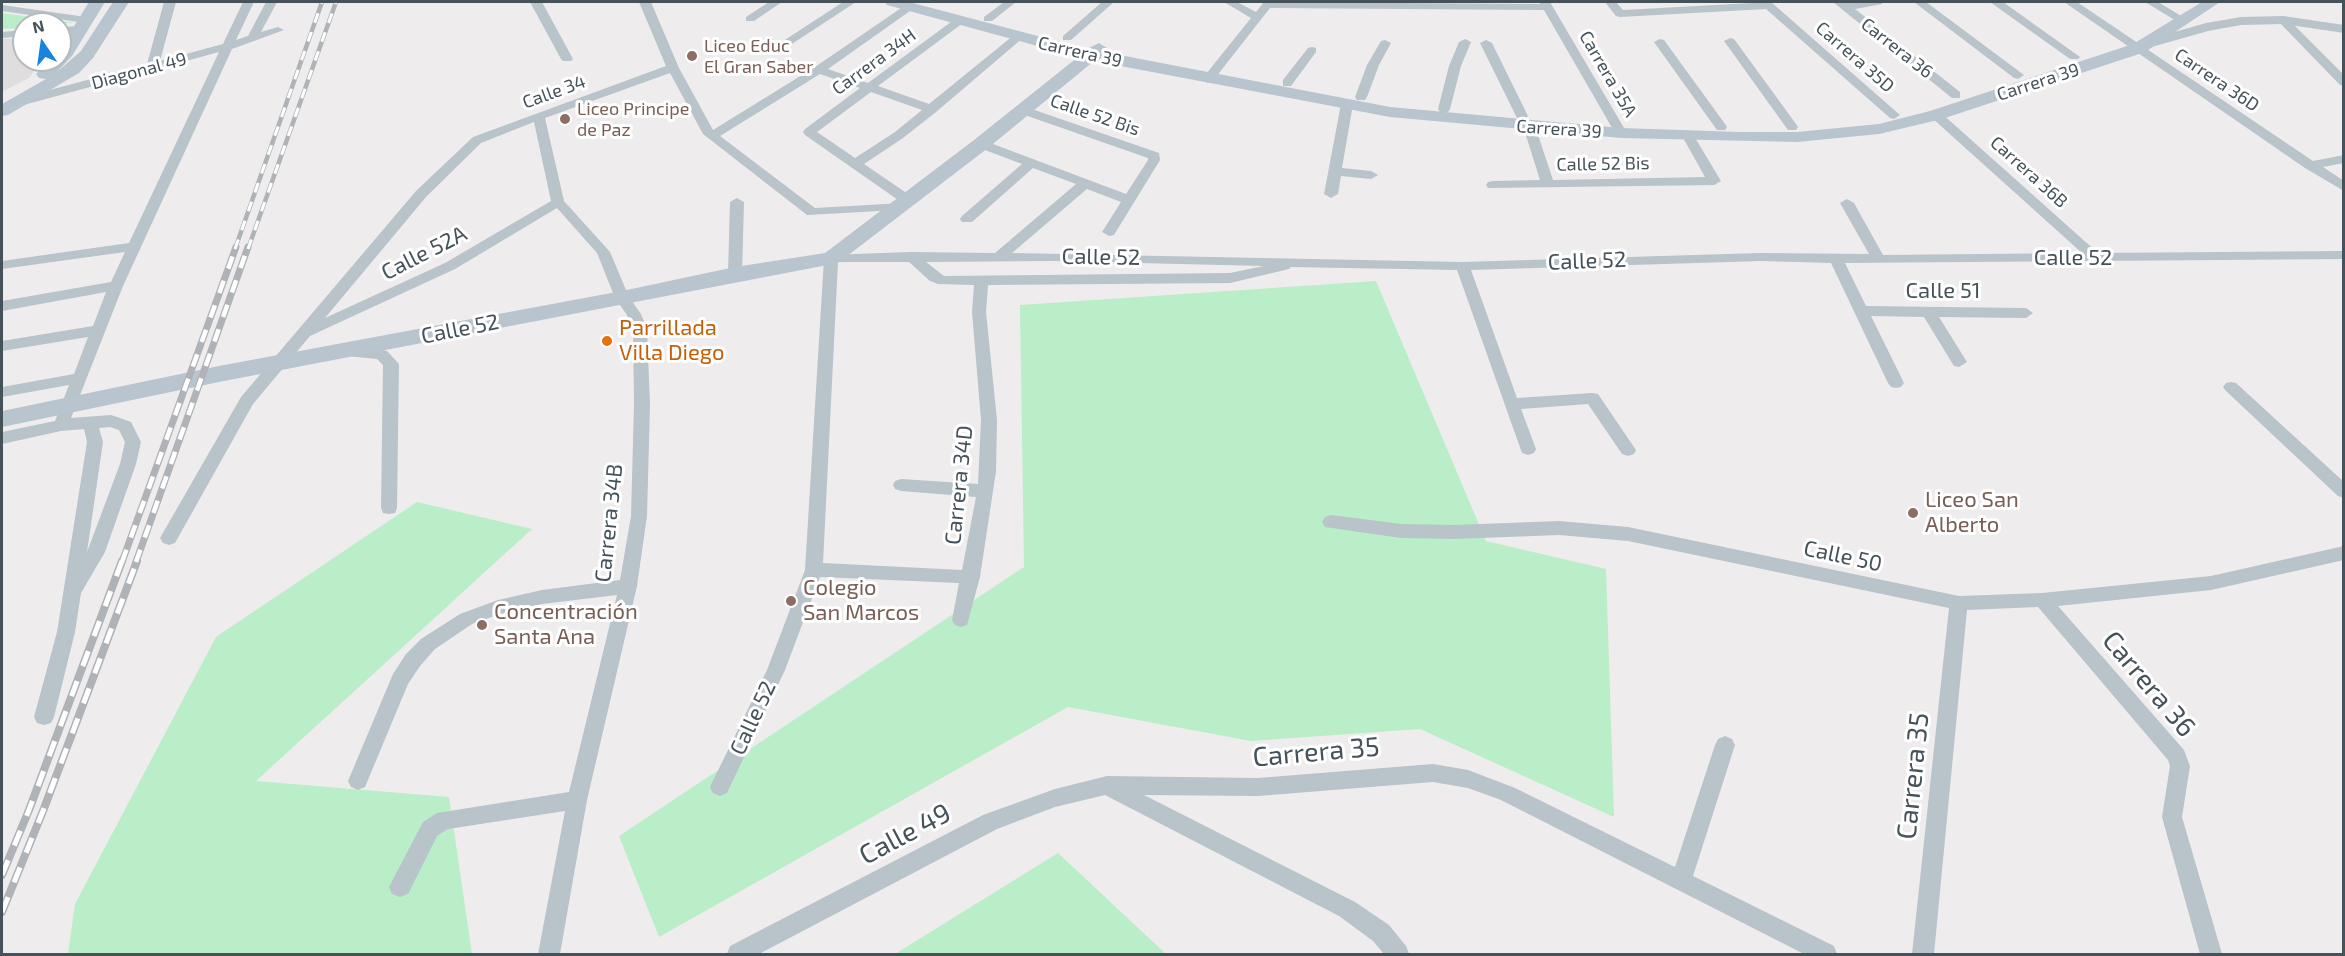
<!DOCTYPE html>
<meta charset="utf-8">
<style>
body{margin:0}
#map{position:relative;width:2345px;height:956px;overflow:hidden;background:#efeced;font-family:"Exo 2",sans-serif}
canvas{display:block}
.frame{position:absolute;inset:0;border:3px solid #45525a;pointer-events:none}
.north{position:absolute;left:12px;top:12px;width:60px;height:60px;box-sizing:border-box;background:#fff;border:2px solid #b5babd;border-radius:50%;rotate:347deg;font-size:16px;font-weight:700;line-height:24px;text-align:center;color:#45525a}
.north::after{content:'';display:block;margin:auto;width:21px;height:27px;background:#1884dd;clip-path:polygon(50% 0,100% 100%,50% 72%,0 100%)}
</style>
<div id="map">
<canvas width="2345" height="956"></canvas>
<div class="frame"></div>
<div class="north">N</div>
</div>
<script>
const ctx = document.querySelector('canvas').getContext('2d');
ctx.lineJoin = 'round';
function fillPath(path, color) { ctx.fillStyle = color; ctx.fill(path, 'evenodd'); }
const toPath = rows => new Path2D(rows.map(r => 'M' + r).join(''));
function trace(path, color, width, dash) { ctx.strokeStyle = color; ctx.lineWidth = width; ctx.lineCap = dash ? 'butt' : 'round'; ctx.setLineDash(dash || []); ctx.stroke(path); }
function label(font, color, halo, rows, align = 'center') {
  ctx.font = font + ' "Exo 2",sans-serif'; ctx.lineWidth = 6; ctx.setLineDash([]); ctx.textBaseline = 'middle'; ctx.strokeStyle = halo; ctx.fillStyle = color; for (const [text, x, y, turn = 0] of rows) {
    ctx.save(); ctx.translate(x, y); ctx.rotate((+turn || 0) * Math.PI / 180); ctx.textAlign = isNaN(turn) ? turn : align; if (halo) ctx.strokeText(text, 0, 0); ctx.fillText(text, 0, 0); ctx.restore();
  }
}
const education = toPath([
 [24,38,24,60,43,60,29,78,2,92,2,39]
]);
const green = toPath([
 [2,13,76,23,24,24,24,28,2,29],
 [1376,281,1486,541,1606,569,1614,817,1420,729,1251,741,1068,707,659,937,619,836,1024,567,1020,305],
 [417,502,532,529,256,781,449,797,472,954,68,954,75,904,216,637],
 [1058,853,1166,954,895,954]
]);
const minor = toPath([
 [164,2,176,2,160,61,223,44,243,2,254,2,236,40,248,36,266,2,277,2,261,32,278,27,284,30,232,49,123,286,71,418,111,415,117,417,131,422,141,442,136,464,105,552,81,593,75,632,54,717,51,723,44,725,37,723,34,717,57,632,87,442,84,429,61,431,2,444,2,432,55,421,69,385,2,397,2,387,74,374,88,337,2,351,2,341,93,326,106,292,2,311,2,301,111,282,125,252,2,269,2,261,129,243,219,52,20,106,14,102,16,99,147,64,164,2],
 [110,427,119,430,125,442,120,464,87,552,103,442,99,428,110,427],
 [530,2,542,2,573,59,571,61,563,61,561,59,530,2],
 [639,2,651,2,679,68,713,130,815,67,907,4,911,3,917,6,828,69,868,83,955,19,963,19,963,23,878,86,929,104,1014,35,1018,34,1024,37,936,112,903,138,864,164,911,196,913,199,911,202,901,202,805,135,803,132,805,129,860,88,820,74,720,136,815,208,903,203,905,206,898,210,807,215,703,134,670,73,545,118,564,201,610,252,629,297,641,314,647,329,650,405,647,516,637,586,587,800,560,954,538,954,565,811,448,829,437,836,408,894,400,897,392,894,389,887,423,822,437,813,569,792,617,595,542,604,500,614,472,624,435,649,420,666,408,684,365,787,358,790,351,787,348,781,393,674,406,654,421,639,460,614,498,600,542,590,620,580,631,516,634,405,633,329,627,315,615,298,597,253,557,208,455,269,310,336,253,404,175,543,169,545,163,543,160,538,241,397,416,191,473,137,666,66,639,2],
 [871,92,922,110,895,132,855,158,817,132,871,92],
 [534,122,551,201,445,263,325,318,426,197,481,143,534,122],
 [769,2,782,2,754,21,746,21,746,17,769,2],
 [843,2,856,2,778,53,774,54,768,51,843,2],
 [1004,2,1016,2,992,21,984,21,984,17,1004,2],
 [1102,2,1114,2,1071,40,1063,40,1063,36,1102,2],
 [1224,2,1237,2,1256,12,1264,2,1540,4,1540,2,1550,2,1627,133,1621,137,1615,133,1544,10,1270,8,1212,82,1208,83,1202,79,1251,18,1224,2],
 [1605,2,1616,2,1623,10,1771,2,1900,115,1894,119,1890,118,1766,9,1620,17,1616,16,1605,2],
 [1833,2,1883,2,1882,4,1855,9,1960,92,1960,98,1952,98,1833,2],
 [1914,2,1926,2,2024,75,2018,79,2014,78,1914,2],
 [1990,2,2003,2,2080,57,2078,59,2070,59,1990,2],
 [2064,2,2077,2,2313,161,2344,155,2344,163,2323,167,2344,181,2344,191,2305,168,2064,2],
 [2145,2,2158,2,2188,20,2186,22,2178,22,2145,2],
 [2,5,86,17,92,20,86,23,2,11,2,5],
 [2283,17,2287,18,2344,75,2344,85,2340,85,2279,22,2279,18,2283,17],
 [80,26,86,29,84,31,60,33,60,27,80,26],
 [24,30,24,36,2,38,2,32,24,30],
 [1730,38,1734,39,1796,124,1798,127,1796,130,1788,130,1724,41,1730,38],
 [1465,39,1471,42,1461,66,1450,109,1448,112,1440,112,1438,109,1449,66,1459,42,1465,39],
 [1660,39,1664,40,1725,124,1727,127,1725,130,1717,130,1654,42,1660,39],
 [1385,40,1391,43,1379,65,1367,97,1365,100,1357,100,1355,97,1367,65,1381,41,1385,40],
 [1486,40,1492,43,1528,116,1526,119,1518,119,1516,116,1480,43,1486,40],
 [1312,47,1316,48,1316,52,1291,86,1283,86,1283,80,1308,48,1312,47],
 [1347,100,1353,104,1342,168,1371,171,1378,175,1371,179,1341,176,1338,194,1331,198,1324,194,1341,104,1347,100],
 [1023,106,1159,153,1160,160,1114,235,1109,236,1102,232,1121,202,1087,189,1012,253,1462,262,1761,253,1869,254,1840,203,1847,199,1854,203,1883,255,2082,253,1932,118,1930,115,1936,111,1940,112,2098,253,2344,251,2344,259,1845,263,1866,306,2026,308,2033,313,2026,318,1939,317,1967,362,1959,367,1954,366,1924,317,1871,316,1904,383,1901,387,1896,388,1891,387,1888,383,1831,263,1761,261,1471,270,1517,398,1592,393,1598,394,1636,450,1634,454,1628,456,1622,454,1588,404,1521,409,1536,449,1534,453,1528,455,1522,453,1457,270,1291,267,1289,269,1230,283,988,285,986,312,997,420,996,471,980,577,967,625,961,627,955,625,952,620,959,583,820,577,785,670,727,793,720,796,713,793,710,787,767,670,805,570,824,258,826,255,911,252,995,253,1076,184,1033,168,972,222,962,222,960,219,962,216,1022,164,977,147,975,144,977,141,985,141,1126,194,1148,160,1148,158,1019,113,1017,110,1023,106],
 [1054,261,1264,266,1230,273,944,276,926,262,1054,261],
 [838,262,909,262,930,281,938,284,974,285,972,312,981,420,978,484,901,479,895,481,893,485,895,489,901,491,976,497,962,570,823,563,838,262],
 [1529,122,1535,126,1553,180,1705,177,1682,136,1688,132,1694,136,1721,181,1714,185,1488,188,1486,185,1488,182,1493,181,1540,180,1523,126,1529,122],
 [737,198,744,202,742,274,735,279,728,274,730,202,737,198],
 [351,347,369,347,387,351,399,364,397,508,395,513,389,514,383,513,381,508,383,365,377,359,346,356,343,352,346,348,351,347],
 [2231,382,2236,383,2344,482,2344,498,2338,496,2226,391,2223,387,2226,383,2231,382],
 [1331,515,1401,524,1455,525,1559,521,1628,527,1959,596,2042,593,2211,576,2344,546,2344,560,2211,590,2058,606,2184,750,2190,766,2182,817,2222,954,2200,954,2162,817,2170,766,2168,760,2038,607,1967,610,1934,954,1912,954,1949,608,1628,541,1559,535,1455,539,1401,538,1325,527,1322,522,1325,517,1331,515],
 [1725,736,1732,739,1735,745,1693,876,1834,946,1837,954,1804,954,1501,800,1468,788,1433,782,1258,796,1144,795,1355,902,1389,925,1406,946,1409,954,1384,954,1373,941,1339,916,1105,795,1055,807,997,829,759,954,727,954,730,946,983,815,1055,789,1107,776,1258,778,1433,764,1468,770,1515,788,1675,867,1715,745,1718,739,1725,736]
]);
const tertiary = toPath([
 [2283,16,2344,25,2344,33,2283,24,2241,25,2208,31,2148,48,2141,44,2143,41,2206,23,2241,17,2283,16]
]);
const secondary = toPath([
 [89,2,105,2,72,56,58,71,81,51,113,2,129,2,93,58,79,73,8,115,2,116,2,104,46,79,39,78,36,74,50,60,60,60,60,49,89,2],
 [885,2,909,2,1087,49,1099,43,1107,48,1104,52,1390,107,1621,128,1741,132,1797,132,1879,124,1930,111,2133,44,2202,2,2220,2,2145,52,1942,119,1879,134,1797,142,1621,138,1390,117,1094,61,988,148,838,263,219,382,2,427,2,411,219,366,622,291,735,267,825,253,974,140,1078,57,887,5,885,2]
]);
const railFar2 = toPath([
 [235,249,322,2],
 [248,249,336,2]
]);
const railFar1 = toPath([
 [122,562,236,247],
 [136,562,248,247]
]);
const rail = toPath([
 [2,875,29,810,122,561],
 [2,912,43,811,137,561]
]);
const markers = [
 [692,56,6,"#8d6e63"],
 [565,119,6,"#8d6e63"],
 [607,341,6,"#e8710a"],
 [1913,513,6,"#8d6e63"],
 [791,601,6,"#8d6e63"],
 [482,625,6,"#8d6e63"]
];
const farEducationnames = [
 ["Liceo Educ",704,46],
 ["El Gran Saber",704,67],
 ["Liceo Principe",577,109],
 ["de Paz",577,130]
];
const farStreetnames = [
 ["Carrera 36",1897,48,38],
 ["Carrera 39",1080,52,13],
 ["Carrera 35D",1855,57,41],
 ["Carrera 34H",874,62,-36],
 ["Diagonal 49",139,71,-15],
 ["Carrera 35A",1608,74,60],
 ["Carrera 36D",2217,80,34],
 ["Carrera 39",2038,82,-18],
 ["Calle 34",554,92,-20],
 ["Calle 52 Bis",1095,115,19],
 ["Carrera 39",1559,129,4],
 ["Calle 52 Bis",1603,164,-1],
 ["Carrera 36B",2029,172,42]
];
const streetNames = [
 ["Calle 52A",424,253,-27],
 ["Calle 52",1101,257,1],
 ["Calle 52",2073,258],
 ["Calle 52",1587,261,-2],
 ["Calle 51",1943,291],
 ["Calle 52",460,329,-11],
 ["Carrera 34D",959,485,-84],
 ["Carrera 34B",609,523,-84],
 ["Calle 50",1843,556,12],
 ["Calle 52",753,718,-65]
];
const foodNames = [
 ["Parrillada",619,328],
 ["Villa Diego",619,353]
];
const educationNames = [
 ["Liceo San",1925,500],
 ["Alberto",1925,525],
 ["Colegio",803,588],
 ["San Marcos",803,613],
 ["Concentración",494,612],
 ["Santa Ana",494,637]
];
const nearStreetnames = [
 ["Carrera 36",2149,684,50],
 ["Carrera 35",1316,752,-5],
 ["Carrera 35",1913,776,-84],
 ["Calle 49",905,834,-28]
];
fillPath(education, '#e0dddf');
fillPath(green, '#b9eec8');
fillPath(minor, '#b8c3ca');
fillPath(tertiary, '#b8c3ca');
fillPath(secondary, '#b8c5cf');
trace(railFar2, '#afb3b7', 4.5);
trace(railFar1, '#afb3b7', 7);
trace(rail, '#afb3b7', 8);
trace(railFar2, '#fff', 3, [10]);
trace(railFar1, '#fff', 4.5, [13]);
trace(rail, '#fff', 5, [16]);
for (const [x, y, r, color] of markers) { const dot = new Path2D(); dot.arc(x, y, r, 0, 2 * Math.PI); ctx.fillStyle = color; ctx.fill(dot); trace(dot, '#fff', 2); }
label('18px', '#785e54', '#fff', farEducationnames, 'left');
label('18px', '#45525a', '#fff', farStreetnames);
label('22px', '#45525a', '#fff', streetNames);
label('22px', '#c56008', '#fff', foodNames, 'left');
label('22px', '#785e54', '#fff', educationNames, 'left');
label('27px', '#45525a', '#fff', nearStreetnames);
</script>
